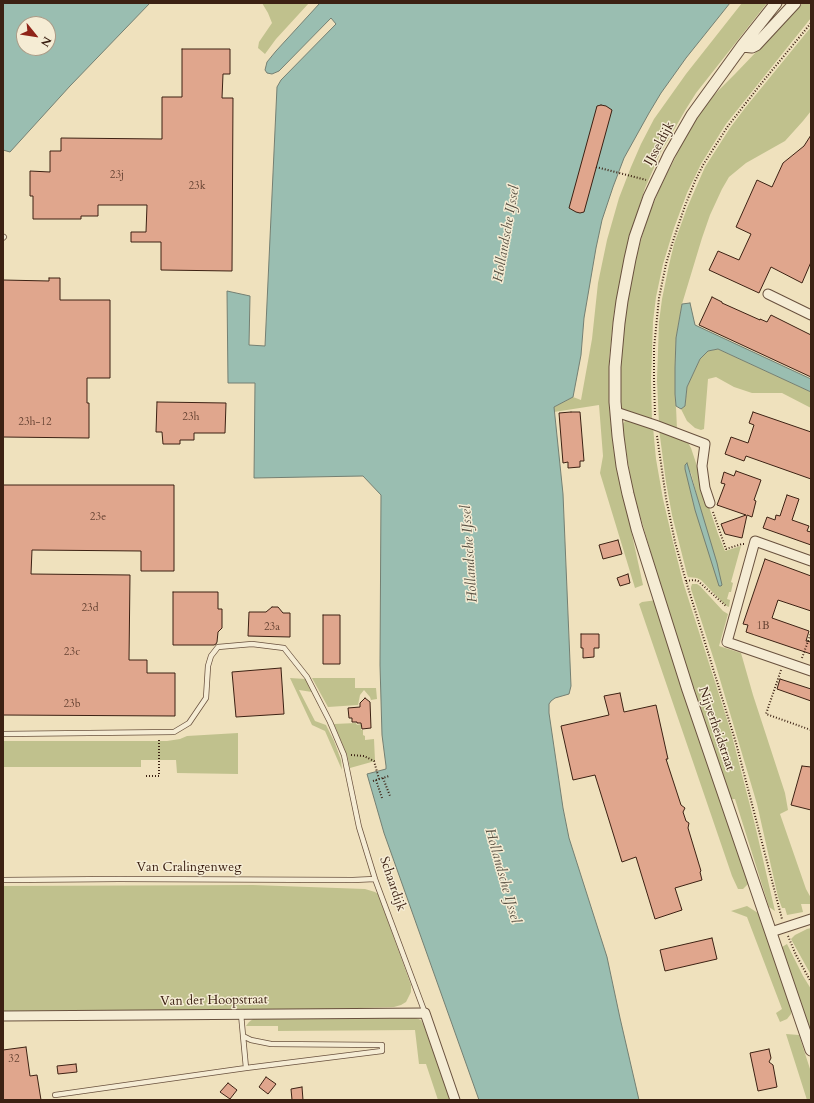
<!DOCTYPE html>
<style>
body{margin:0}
#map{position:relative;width:814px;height:1103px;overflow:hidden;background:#efe1bd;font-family:Cardo,serif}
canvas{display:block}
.frame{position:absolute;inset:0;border:4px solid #3c2113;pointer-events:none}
.north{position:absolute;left:16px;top:16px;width:40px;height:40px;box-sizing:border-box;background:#f5ecd4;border:1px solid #ab9b87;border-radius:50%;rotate:120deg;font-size:11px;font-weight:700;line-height:16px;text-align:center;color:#3c2113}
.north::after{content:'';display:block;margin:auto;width:14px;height:18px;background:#8f2418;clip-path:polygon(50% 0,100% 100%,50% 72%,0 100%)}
</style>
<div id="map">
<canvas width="814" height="1103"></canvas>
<div class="frame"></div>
<div class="north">N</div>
</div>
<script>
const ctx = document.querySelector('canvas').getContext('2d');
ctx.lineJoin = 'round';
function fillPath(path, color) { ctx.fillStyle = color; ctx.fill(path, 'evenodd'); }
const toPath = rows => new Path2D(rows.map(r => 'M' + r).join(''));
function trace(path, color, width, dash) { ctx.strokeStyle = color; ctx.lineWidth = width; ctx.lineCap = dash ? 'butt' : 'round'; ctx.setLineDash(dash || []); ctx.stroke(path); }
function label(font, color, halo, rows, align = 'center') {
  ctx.font = font + ' Cardo,serif'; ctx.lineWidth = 3; ctx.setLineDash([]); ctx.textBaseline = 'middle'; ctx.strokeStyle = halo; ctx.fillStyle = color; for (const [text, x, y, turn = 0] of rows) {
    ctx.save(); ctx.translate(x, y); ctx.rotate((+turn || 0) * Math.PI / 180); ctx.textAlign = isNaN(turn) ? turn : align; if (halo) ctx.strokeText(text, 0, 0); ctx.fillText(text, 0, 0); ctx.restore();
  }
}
const green = toPath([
 [262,3,309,3,276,39,265,54,258,48,259,42,272,23,268,13],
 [742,3,767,3,696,93,686,109,661,152,645,188,632,230,624,263,614,312,609,360,609,406,614,452,643,585,635,588,600,473,603,456,599,405,554,412,554,407,573,397,581,400,592,339,598,283,607,240,619,198,631,167,641,144,654,119,686,74],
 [803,3,811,3,811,18,726,124,701,164,687,193,674,228,663,264,656,297,653,322,651,380,652,422,624,411,621,407,620,387,621,362,625,311,634,266,641,240,649,214,660,188,687,134,708,101,735,74],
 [811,27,811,111,803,121,785,141,746,163,729,177,722,189,710,215,702,238,682,304,676,338,675,368,675,394,676,406,677,430,659,424,657,380,659,322,662,299,669,265,674,244,687,208,705,167,730,128,745,108],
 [718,349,811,392,811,408,782,393,752,393,734,387,716,377,708,379,704,429,701,430,695,428,687,421,681,409,685,406,687,387,700,359,708,351],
 [629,420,653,427,656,459,663,499,673,542,683,582,731,732,755,825,775,911,769,907,735,799,729,799,663,594,632,488,622,425,625,421],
 [659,429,687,441,691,448,696,463,704,502,707,501,718,534,725,551,741,546,731,582,733,583,731,592,729,592,727,599,730,600,729,607,725,605,701,580,697,578,688,577,687,574,672,515,666,482],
 [685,465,691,473,700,508,695,510],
 [692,584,697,584,700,586,723,611,728,614,719,646,741,653,753,695,785,793,788,810,780,814,806,889,811,898,811,904,801,904,803,912,787,915,785,908,782,908,778,897,757,804,716,666,691,589,691,587],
 [657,600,749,883,743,889,738,889,732,876,639,604,642,602],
 [290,678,306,679,312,692,299,690,315,721,326,725,334,741,341,760,342,770,325,731,312,725],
 [312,678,355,678,355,688,376,688,377,699,371,700,370,697,364,690,360,695,358,705,328,707],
 [356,723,357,725,361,724,361,730,363,730,363,735,365,736,365,740,374,739,375,761,350,768,347,755,334,724],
 [238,733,238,774,177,773,176,760,141,760,141,767,3,767,3,741,167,741,180,739,187,736],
 [253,885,365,889,375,892,378,894,411,985,411,992,406,1002,401,1005,394,1007,326,1009,3,1011,3,886],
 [747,906,758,913,791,1006,791,1014,787,1019,780,1022,776,1013,782,1009,747,917,731,911],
 [811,928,811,975,791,939,795,935,807,929],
 [787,944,803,976,811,989,811,1036,789,971,782,947],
 [416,1018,421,1020,424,1026,450,1100,438,1100,426,1064,419,1064,415,1030,278,1031,278,1026,246,1026,249,1022,253,1019],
 [786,1034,799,1035,811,1072,811,1100,807,1100]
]);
const water = toPath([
 [3,3,150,3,70,86,10,152,3,150,3,3],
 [24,24,48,24,48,48,24,48,24,24],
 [320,3,730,3,686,58,661,93,649,113,624,158,613,187,602,220,596,248,584,318,581,355,573,397,554,407,563,494,571,686,569,694,555,698,551,701,549,704,549,713,563,808,569,838,607,957,620,1018,639,1100,479,1100,384,833,367,774,386,769,386,766,382,735,380,665,381,495,363,476,254,478,255,383,228,383,227,291,250,296,249,345,265,346,277,87,281,80,336,24,331,18,279,71,272,74,267,73,265,70,267,62,276,51,320,3],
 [690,303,695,325,811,379,811,392,718,349,708,351,700,359,687,387,685,406,681,409,676,406,675,394,675,368,676,338,682,304,690,303],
 [687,463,717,563,722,585,721,586,719,586,695,510,685,469,685,465,687,463]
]);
const building = toPath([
 [182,49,230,49,230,74,223,74,222,98,233,98,232,271,161,270,161,242,131,242,131,232,146,232,147,205,98,205,98,216,81,216,81,219,33,219,33,196,30,196,30,171,50,172,50,151,61,151,61,138,162,139,162,97,182,97,182,49],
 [601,105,606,106,612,110,584,212,580,213,576,212,569,208,597,106,601,105],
 [811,135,811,262,802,283,771,267,759,293,709,270,718,251,739,260,751,234,736,227,757,180,772,187,783,163,804,146,811,135],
 [49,278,60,278,60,300,110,300,110,378,87,378,87,403,89,403,89,438,3,437,3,280,49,281,49,278],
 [712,297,722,302,722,303,760,320,760,319,767,322,771,315,811,335,811,377,699,325,712,297],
 [157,402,226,403,225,433,194,433,194,440,180,440,180,444,163,444,162,432,156,432,157,402],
 [571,412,580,412,584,461,580,461,580,467,568,468,568,462,563,463,559,413,571,412],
 [753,412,811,432,811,479,746,456,744,461,725,454,731,437,748,443,754,425,749,423,753,412],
 [736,471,761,480,754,500,756,501,752,517,747,515,742,538,725,534,721,524,746,515,717,505,725,484,721,483,724,472,734,476,736,471],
 [3,485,174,485,174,571,141,571,141,551,32,550,31,574,130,575,129,660,147,660,147,673,175,673,175,716,3,715,3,485],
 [787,495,799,499,792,520,809,526,807,531,811,532,811,545,763,528,767,517,775,520,776,515,780,516,787,495],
 [618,540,622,554,603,559,599,545,618,540],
 [765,559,811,576,811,611,778,600,772,618,809,631,806,641,811,642,811,654,746,632,748,625,743,624,765,559],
 [628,574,630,583,620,586,617,578,628,574],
 [173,592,218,592,218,609,222,609,222,628,218,632,217,642,216,644,214,645,173,645,173,592],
 [272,607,278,607,283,613,290,613,290,637,248,636,249,612,266,612,272,607],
 [323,615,340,615,340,664,323,664,323,615],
 [581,634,599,634,599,648,594,648,594,657,583,658,583,648,581,648,581,634],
 [281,668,284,714,236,717,232,672,281,668],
 [780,679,811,689,811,701,777,689,780,679],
 [620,693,624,712,656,705,668,759,666,759,681,805,685,808,683,812,686,821,689,823,688,828,701,871,700,872,702,880,675,888,682,910,655,919,636,857,622,862,595,775,573,780,561,726,609,715,604,696,620,693],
 [365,698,370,702,371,728,362,729,361,723,357,723,357,722,352,722,352,718,349,718,348,708,360,707,360,703,365,698],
 [802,766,811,767,811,810,791,805,802,766],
 [712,938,717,959,665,971,660,950,712,938],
 [26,1047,30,1076,37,1075,41,1100,3,1100,3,1050,26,1047],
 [769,1049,771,1058,769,1062,773,1065,777,1087,758,1091,750,1053,769,1049],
 [76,1064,77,1072,58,1074,57,1066,76,1064],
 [266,1077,276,1084,268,1094,259,1087,266,1077],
 [228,1083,237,1090,230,1099,220,1092,228,1083],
 [302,1087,303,1100,292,1100,291,1089,302,1087]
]);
const path = toPath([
 [596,167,646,180],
 [655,415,654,380,654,348,659,298,666,264,672,244,685,206,695,181,703,165,728,126,760,85,811,23],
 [657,436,666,498,675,542,686,581,736,743,782,919],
 [713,512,726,549,742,544,744,544],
 [686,581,694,580,698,581,727,607],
 [802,658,811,633],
 [781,670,766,714,811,730],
 [351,755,364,756,374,761,379,779],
 [146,776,159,776,159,739],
 [383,778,390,796],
 [376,780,382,798],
 [373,781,389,776],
 [788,936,796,955,811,982]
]);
const service = toPath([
 [3,238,4,237],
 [3,734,174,732,189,723,206,698,208,666,211,656,218,647,252,644,284,648,307,677,330,722,344,755,359,827,375,879,425,1013],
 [3,880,119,879,353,880,375,879],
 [241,1014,246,1068],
 [55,1095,246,1068,382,1051,382,1045,271,1044,251,1040,243,1036]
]);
const minor = toPath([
 [768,294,811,315],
 [616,412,655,425,705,444,702,466,705,488,710,503],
 [811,561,755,541,727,642,811,671],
 [771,932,811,919],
 [3,1016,425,1013,455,1100]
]);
const tertiary = toPath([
 [776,3,742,46,692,115,669,155,649,197,635,237,630,259,622,301,619,323,615,367,615,402,618,436,622,466,628,494,637,529,688,690,811,1050],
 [742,46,752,47,756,45,795,3]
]);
const numberNames = [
 ["23j",117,175],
 ["23k",197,186],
 ["23h",191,417],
 ["23h-12",35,422],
 ["23e",98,517],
 ["23d",90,608],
 ["1B",763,626],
 ["23a",272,627],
 ["23c",72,652],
 ["23b",72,704],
 ["32",14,1059]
];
const streetNames = [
 ["IJsseldijk",660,144,-61],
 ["Nijverheidstraat",716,729,71],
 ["Van Cralingenweg",189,868],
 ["Schaardijk",392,884,71],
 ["Van der Hoopstraat",214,1001,-1]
];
const waterNames = [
 ["Hollandsche IJssel",507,234,-80],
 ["Hollandsche IJssel",470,554,-94],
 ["Hollandsche IJssel",502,876,74]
];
fillPath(green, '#c0c18d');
fillPath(water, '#9abeb1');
trace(water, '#747f72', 1);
fillPath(building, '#e0a68d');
trace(building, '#3c2113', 1);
trace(service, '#69513e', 6);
trace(minor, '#69513e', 11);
trace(tertiary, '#69513e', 13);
trace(path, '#3c2113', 2, [1, 2]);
trace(service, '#f5ecd4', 4.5);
trace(minor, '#f5ecd4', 9);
trace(tertiary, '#f5ecd4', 11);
label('11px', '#654232', null, numberNames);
label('13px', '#3c2113', '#f5ecd4', streetNames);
label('italic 14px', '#585042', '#f5ecd4', waterNames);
</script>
